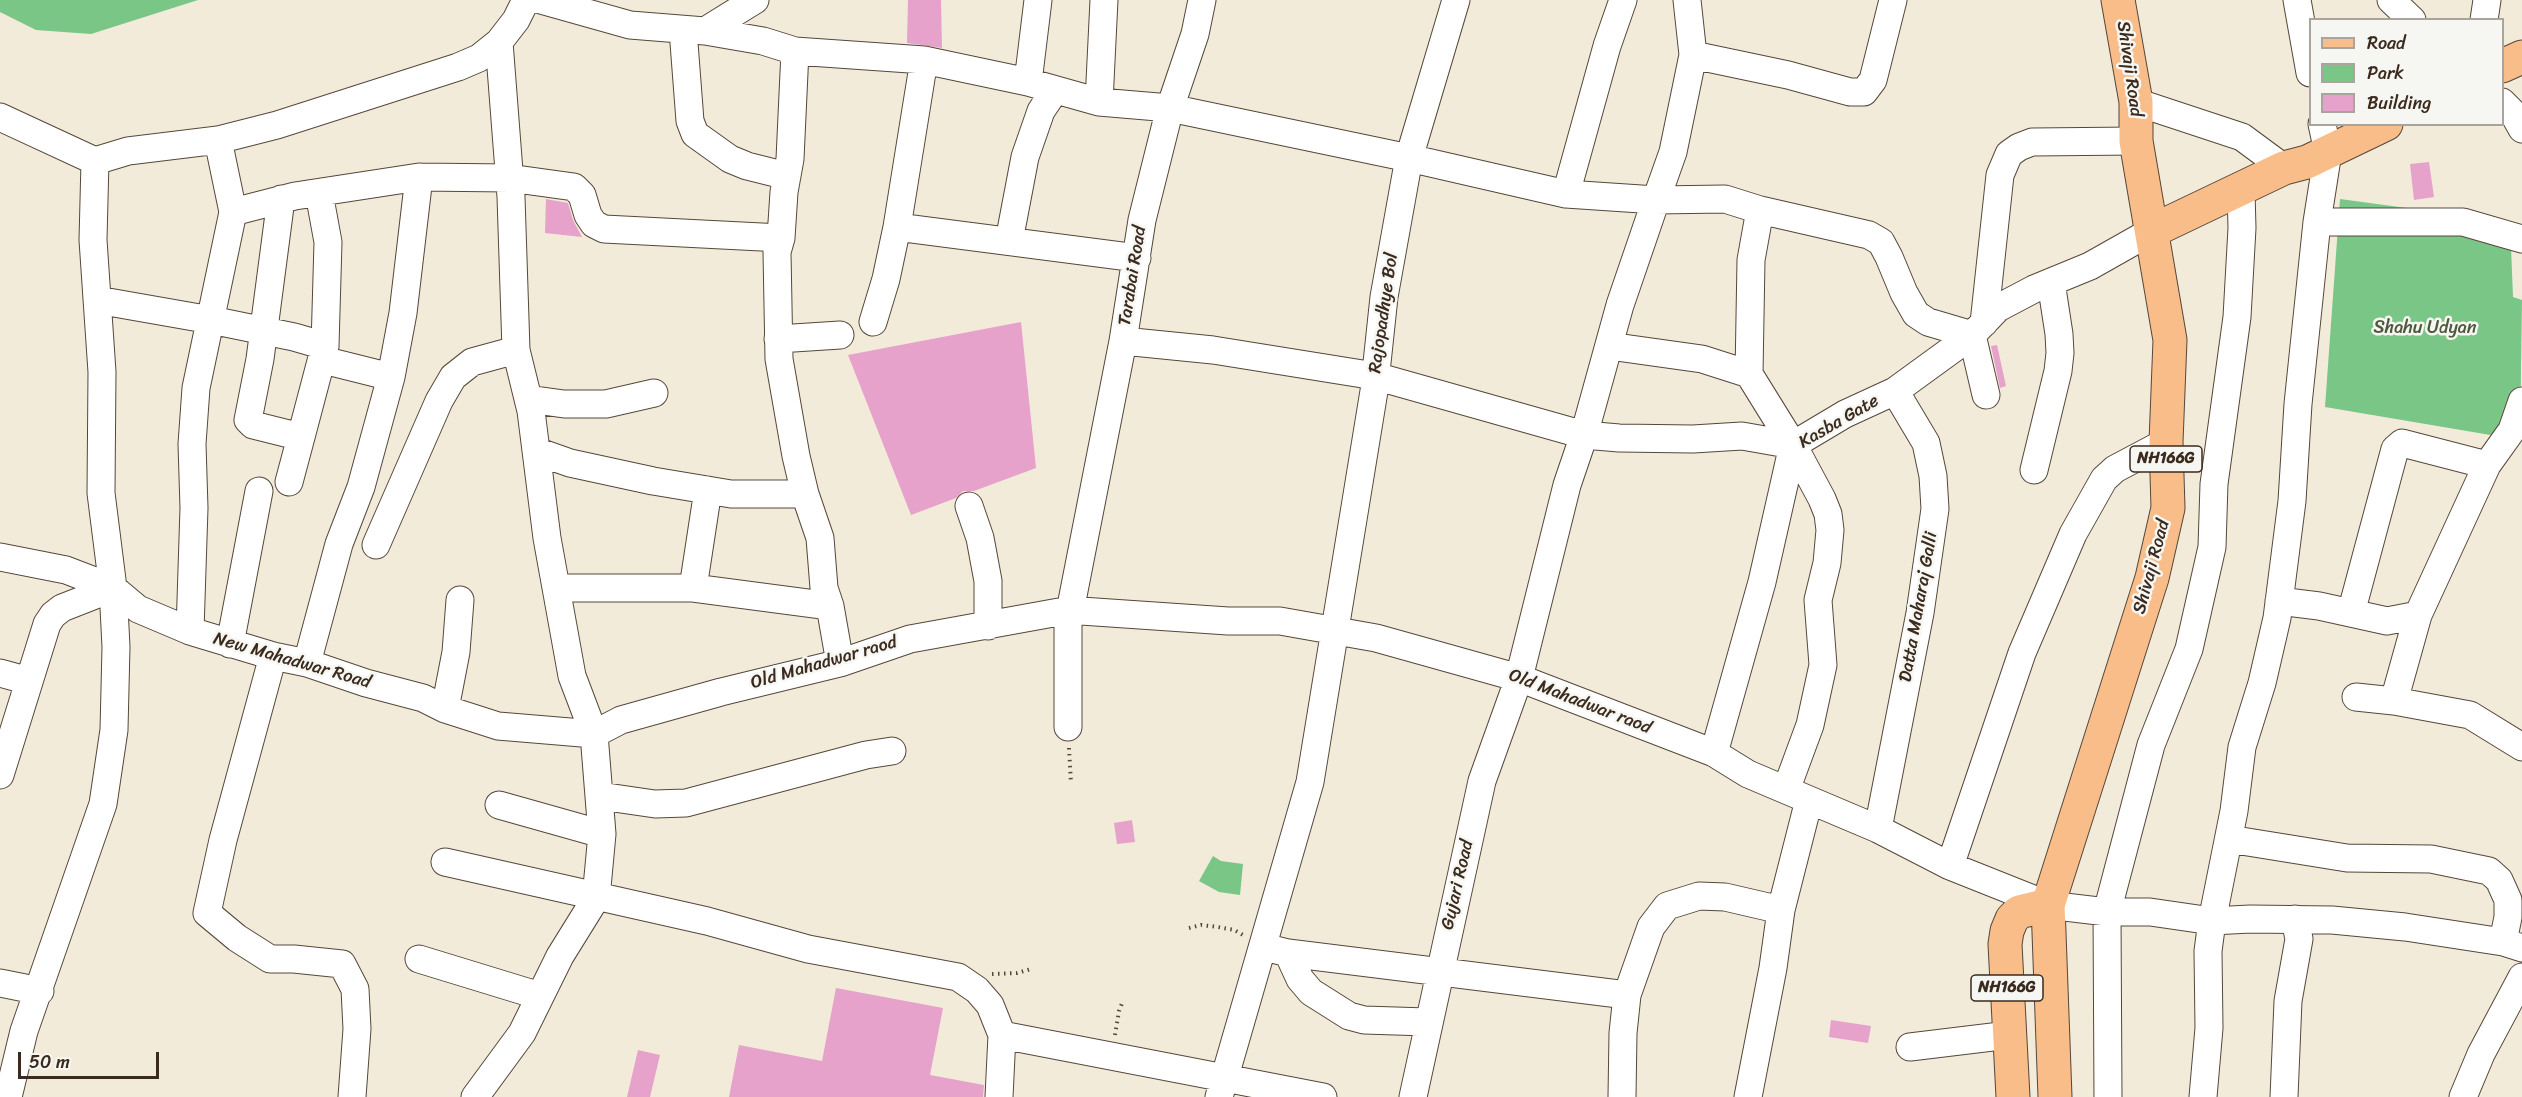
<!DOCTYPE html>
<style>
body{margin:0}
#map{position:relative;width:2522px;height:1097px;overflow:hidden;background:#f2ebda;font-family:Sriracha,sans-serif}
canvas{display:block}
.legend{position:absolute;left:2309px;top:18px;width:195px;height:108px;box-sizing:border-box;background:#f6f6f2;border:2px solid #aba49d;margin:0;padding:8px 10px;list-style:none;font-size:18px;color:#3b2a1e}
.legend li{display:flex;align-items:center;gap:12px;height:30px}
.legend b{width:30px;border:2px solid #aba49d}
.scale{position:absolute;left:18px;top:1052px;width:141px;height:27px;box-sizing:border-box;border:3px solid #3b2a1e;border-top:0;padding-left:8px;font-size:18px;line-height:21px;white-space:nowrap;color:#3b2a1e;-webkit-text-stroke:4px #f6f6f2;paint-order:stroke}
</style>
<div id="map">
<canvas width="2522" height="1097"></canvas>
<ul class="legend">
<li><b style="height:8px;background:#f8bd89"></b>Road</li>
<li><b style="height:16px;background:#79c686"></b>Park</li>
<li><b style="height:16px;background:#e6a2ca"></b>Building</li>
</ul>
<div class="scale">50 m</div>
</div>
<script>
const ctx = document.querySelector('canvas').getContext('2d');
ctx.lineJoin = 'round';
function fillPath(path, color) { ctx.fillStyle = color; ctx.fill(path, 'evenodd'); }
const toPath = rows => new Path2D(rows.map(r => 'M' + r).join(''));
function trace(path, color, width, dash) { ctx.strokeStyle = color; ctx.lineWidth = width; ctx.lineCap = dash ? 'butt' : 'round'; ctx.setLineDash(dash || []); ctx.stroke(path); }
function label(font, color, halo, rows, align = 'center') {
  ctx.font = font + ' Sriracha,sans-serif'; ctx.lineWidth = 5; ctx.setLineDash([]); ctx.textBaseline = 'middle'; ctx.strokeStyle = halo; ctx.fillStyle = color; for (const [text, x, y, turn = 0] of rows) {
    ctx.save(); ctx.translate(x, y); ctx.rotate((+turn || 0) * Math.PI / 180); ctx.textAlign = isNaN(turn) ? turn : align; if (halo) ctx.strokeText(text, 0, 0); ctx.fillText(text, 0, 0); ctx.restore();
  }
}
const green = toPath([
 [0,0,198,0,91,34,36,30,0,12],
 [2340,199,2510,222,2513,297,2522,300,2520,440,2325,407],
 [1213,856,1221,861,1243,864,1240,895,1219,892,1199,881]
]);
const building = toPath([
 [908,0,941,0,942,48,907,43],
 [2429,162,2434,197,2414,200,2410,164],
 [546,199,568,203,573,220,582,237,545,233],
 [1021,322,1036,468,974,491,963,491,956,498,911,515,848,355],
 [1997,345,2006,386,2000,388,1991,346],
 [1132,820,1135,842,1117,844,1114,823],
 [836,988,943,1008,930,1075,984,1085,983,1097,729,1097,739,1045,822,1061],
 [1831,1020,1871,1026,1868,1043,1829,1037],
 [638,1050,660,1055,650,1097,627,1097]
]);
const path = toPath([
 [1069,748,1071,783],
 [1189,928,1201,925,1218,927,1234,930,1243,935],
 [992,974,1017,973,1031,969],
 [1115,1035,1119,1011,1123,1001]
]);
const minor = toPath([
 [541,0,630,25,705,31,763,41,795,51,924,60,1028,82,1099,102,1170,108,1409,158,1566,194,1656,200,1620,305,1584,435,1567,485,1519,678,1482,781,1413,1097],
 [1687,0,1693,55,1673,152,1656,200,1725,199,1760,210,1869,235,1881,242,1889,257,1904,293,1916,314,1928,322,1972,335,1986,395],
 [2297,0,2310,73],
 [2391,0,2412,20],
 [2484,20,2487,0],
 [683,30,690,121,695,134,730,159,747,166,787,176],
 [705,31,755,0],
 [795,51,790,159,784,192,781,238,777,252,779,359,796,456,805,494,820,538,824,588,830,606,840,663],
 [1693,55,1788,75,1850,92,1864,92,1873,80,1893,0],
 [924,60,897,227,1137,258],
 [1028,82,1038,0],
 [1099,102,1104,0],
 [2136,102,2242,137,2284,168],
 [2502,102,2513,113,2522,129],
 [0,117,95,161],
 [218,140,233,212],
 [1566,194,1607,46,1623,0],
 [281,199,260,359,248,420,253,425,301,437,325,346,328,242,319,193],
 [1760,210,1751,260,1749,374,1793,445,1822,499,1828,514,1830,530,1827,563,1818,600,1823,665,1810,725,1786,790],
 [2317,222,2463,222,2522,239],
 [1009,241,1025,157,1041,111,1055,90],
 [97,300,211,320,294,337,325,346],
 [873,322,886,279,897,227],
 [1984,323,2000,175,2009,154,2019,147,2032,142,2136,141],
 [778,339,840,335],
 [1123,341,1213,350,1375,376,1584,435,1619,438,1693,439,1742,436,1793,445],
 [1609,346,1702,359,1749,374],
 [323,360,391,377],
 [528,399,564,404,606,404,654,393],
 [536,451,570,463,653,481,731,494,805,494],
 [2034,470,2058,371,2060,353,2059,334,2051,282],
 [289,482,301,437],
 [969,506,980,538,988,581,988,626],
 [376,545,439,401,453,377,472,362,516,350],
 [0,557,66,570,113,588,138,609,190,631,273,656,307,663,366,683,423,698,445,709,498,726,594,734],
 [558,588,693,588,708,490],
 [693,588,830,606],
 [1072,601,1123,341,1142,220,1170,108,1195,34,1202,0],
 [2279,601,2319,606,2387,621,2418,615,2487,465,2512,430,2522,401],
 [1081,611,1228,621,1280,621,1376,638,1519,678,1714,753,1748,774,1878,829,1950,866,2048,905,2107,912,2150,912,2212,921,2250,919,2332,920,2405,927,2503,942,2522,948],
 [2351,613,2395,449,2402,443,2487,465],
 [190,631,194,508,192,444,196,388,233,212,295,196,419,177,509,178,574,187,582,195,588,215,594,224,604,229,781,238],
 [230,644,259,491],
 [273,656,223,840,207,913,237,938,270,959,294,959,342,964,355,989,357,1029,352,1097],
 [307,663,339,544,361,487,391,377,403,313,419,177],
 [0,673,29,681],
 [2356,697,2394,701,2470,715,2522,747],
 [2394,701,2418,615],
 [445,709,456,652,460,600],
 [1068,727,1068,622],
 [594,734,621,720,721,692,840,663,910,639,1059,612],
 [1714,753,1762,582,1793,445,1845,414,1895,391,1972,335,1998,308,2034,289,2090,266,2152,231],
 [0,775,47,624,53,615,62,608,113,588],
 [600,796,655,804,686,803,866,755,892,751],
 [499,805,602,834],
 [1878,829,1920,613,1935,509,1933,476,1926,443,1895,391],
 [2229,839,2347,858,2431,859,2489,871,2499,880,2508,900,2508,917,2503,942],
 [445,862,707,921,808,949,958,977,977,990,990,1005,1002,1035,999,1097],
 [1950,866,2022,653,2073,534,2104,479,2115,469,2166,442],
 [1264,947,1288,953,1627,995],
 [1288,953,1300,979,1311,992,1349,1016,1364,1020,1427,1022],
 [419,959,540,996],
 [0,983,40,991],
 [1002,1035,1323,1097],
 [1910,1047,2009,1035],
 [8,1097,24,1031,103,804,114,730,116,647,113,588,101,493,102,372,93,240,95,161,128,151,218,140,277,125,458,67,479,58,499,42,516,20,526,0],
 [475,1097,522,1033,560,956,596,898,602,834,594,734,572,676,547,538,531,411,516,350,511,197,499,42],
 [1219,1097,1310,782,1374,391,1384,297,1409,158,1456,0],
 [1622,1097,1623,1033,1627,995,1651,927,1667,906,1699,896,1725,897,1781,910],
 [1748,1097,1773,968,1781,910,1809,800],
 [2108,1097,2107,912,2151,745,2189,649,2212,547,2214,484,2237,317,2242,228,2241,191],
 [2203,1097,2209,1028,2208,951,2212,921,2234,811,2242,747,2262,683,2277,618,2292,501,2298,404,2317,222,2328,152,2322,124],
 [2284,1097,2288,1001,2299,939,2295,919],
 [2463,1097,2481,1054,2522,977]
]);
const major = toPath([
 [2502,66,2522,57],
 [2152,231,2284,168,2307,162,2386,124]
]);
const highway = toPath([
 [2013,1097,2005,944,2007,931,2012,919,2019,912,2048,905],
 [2055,1097,2048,905,2152,578,2168,508,2166,442,2170,340,2136,141,2136,102,2118,0]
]);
const shields = [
 [2166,459,72],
 [2007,988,72]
];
const shieldNames = [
 ["NH166G",2166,459],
 ["NH166G",2007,988]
];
const streetNames = [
 ["Shivaji Road",2129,69,82],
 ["Tarabai Road",1133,276,-81],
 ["Rajopadhye Bol",1384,313,-82],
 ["Kasba Gate",1839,422,-30],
 ["Shivaji Road",2152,567,-75],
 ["Datta Maharaj Galli",1919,607,-80],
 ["New Mahadwar Road",292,661,16],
 ["Old Mahadwar raod",824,663,-16],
 ["Old Mahadwar raod",1580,702,21],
 ["Gujari Road",1458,885,-77]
];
const parkNames = [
 ["Shahu Udyan",2425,328]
];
fillPath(green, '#79c686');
fillPath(building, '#e6a2ca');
trace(minor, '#56473a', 29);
trace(major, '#56473a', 35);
trace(highway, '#56473a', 35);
trace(path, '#56473a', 4, [1.5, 4.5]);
trace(minor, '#fff', 27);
trace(major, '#f8bd89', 33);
trace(highway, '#f8bd89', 33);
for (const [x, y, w] of shields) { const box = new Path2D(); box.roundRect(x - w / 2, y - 13, w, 26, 4.5); ctx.fillStyle = '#f6f6f2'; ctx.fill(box); trace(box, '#3b2a1e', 1.5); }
label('bold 16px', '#3b2a1e', null, shieldNames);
label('18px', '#3b2a1e', '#f6f6f2', streetNames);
label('18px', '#4e593d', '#f6f6f2', parkNames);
</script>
